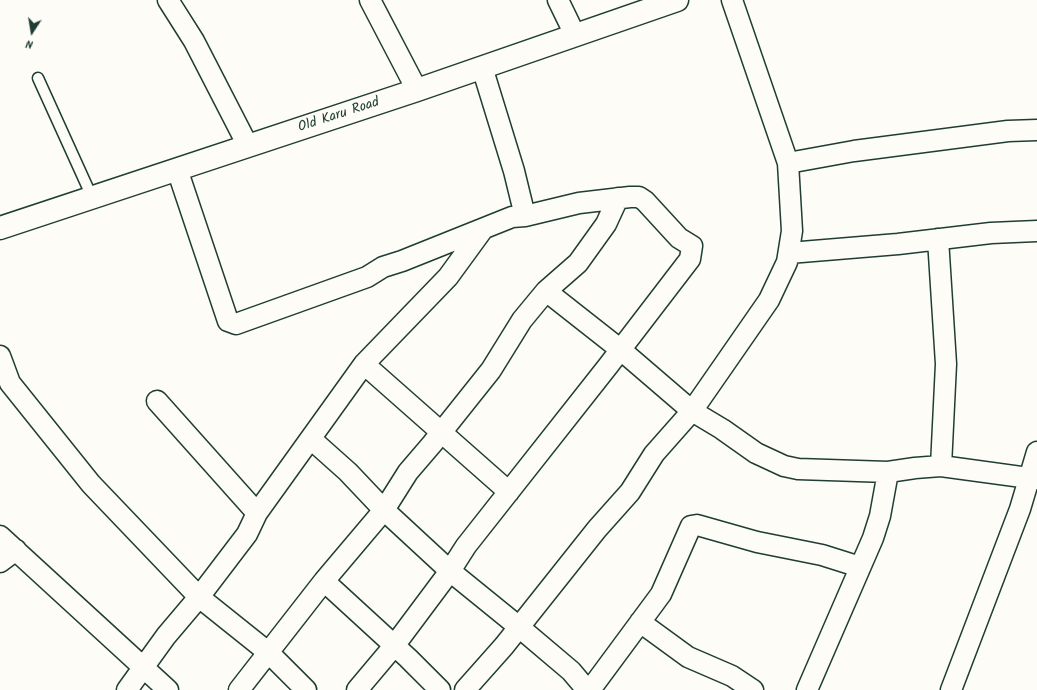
<!DOCTYPE html>
<style>
body{margin:0}
#map{position:relative;width:1037px;height:690px;overflow:hidden;background:#fdfcf7;font-family:Kalam,sans-serif}
canvas{display:block}
.north{position:absolute;left:12px;top:12px;width:40px;height:40px;-webkit-text-stroke:3px #fdfcf7;paint-order:stroke;rotate:192deg;font-size:11px;font-weight:700;line-height:16px;text-align:center;color:#1f3d34}
.north::after{content:'';display:block;margin:auto;width:14px;height:18px;background:#1f3d34;clip-path:polygon(50% 0,100% 100%,50% 72%,0 100%)}
</style>
<div id="map">
<canvas width="1037" height="690"></canvas>
<div class="north">N</div>
</div>
<script>
const ctx = document.querySelector('canvas').getContext('2d');
ctx.lineJoin = 'round';
const toPath = rows => new Path2D(rows.map(r => 'M' + r).join(''));
function trace(path, color, width, dash) { ctx.strokeStyle = color; ctx.lineWidth = width; ctx.lineCap = dash ? 'butt' : 'round'; ctx.setLineDash(dash || []); ctx.stroke(path); }
function label(font, color, halo, rows, align = 'center') {
  ctx.font = font + ' Kalam,sans-serif'; ctx.lineWidth = 3.5; ctx.setLineDash([]); ctx.textBaseline = 'middle'; ctx.strokeStyle = halo; ctx.fillStyle = color; for (const [text, x, y, turn = 0] of rows) {
    ctx.save(); ctx.translate(x, y); ctx.rotate((+turn || 0) * Math.PI / 180); ctx.textAlign = isNaN(turn) ? turn : align; if (halo) ctx.strokeText(text, 0, 0); ctx.fillText(text, 0, 0); ctx.restore();
  }
}
const service = toPath([
 [38,78,92,197]
]);
const minor = toPath([
 [168,0,194,41,248,146],
 [370,0,417,90],
 [558,0,575,35],
 [482,67,514,171,525,216],
 [788,163,854,151,1008,131,1037,130],
 [177,169,228,321,236,324,367,277,383,267,402,261,512,217,525,216,579,203,630,197,639,197,645,201,679,238,692,246,690,259,608,366,466,546,450,571,394,646,357,690],
 [938,239,946,364,941,466],
 [789,253,898,244,991,233,1037,231],
 [546,291,621,350,692,411,722,429,756,453,784,466,798,469,888,472,915,468,941,466,1037,479],
 [0,356,10,383,91,484,199,597,269,653,306,690],
 [364,364,509,492],
 [157,401,257,513],
 [311,439,348,472,384,510,450,571,519,627,571,671,587,690],
 [0,536,168,690],
 [0,562,16,550],
 [324,581,408,658,440,690],
 [640,622,688,657,732,676,753,690],
 [127,690,166,636,199,597,247,534,257,513,364,364,448,277,483,229],
 [239,690,324,581,384,510,408,472,432,444,491,370,522,320,546,291,578,263,606,224,618,198],
 [465,690,504,646,597,529,630,492,654,454,692,411,769,300,787,262,792,231,788,163,732,0],
 [590,690,661,594,691,526,697,525,757,542,822,555,860,567],
 [807,690,873,538,880,516,888,472],
 [951,690,1020,509,1037,452]
]);
const primary = toPath([
 [0,228,417,90,677,0]
]);
const streetNames = [
 ["Old Karu Road",339,116,-18]
];
trace(service, '#1f3d34', 13);
trace(minor, '#1f3d34', 23);
trace(primary, '#1f3d34', 25);
trace(service, '#fdfcf7', 10);
trace(minor, '#fdfcf7', 20);
trace(primary, '#fdfcf7', 22);
label('14px', '#1f3d34', '#fdfcf7', streetNames);
</script>
